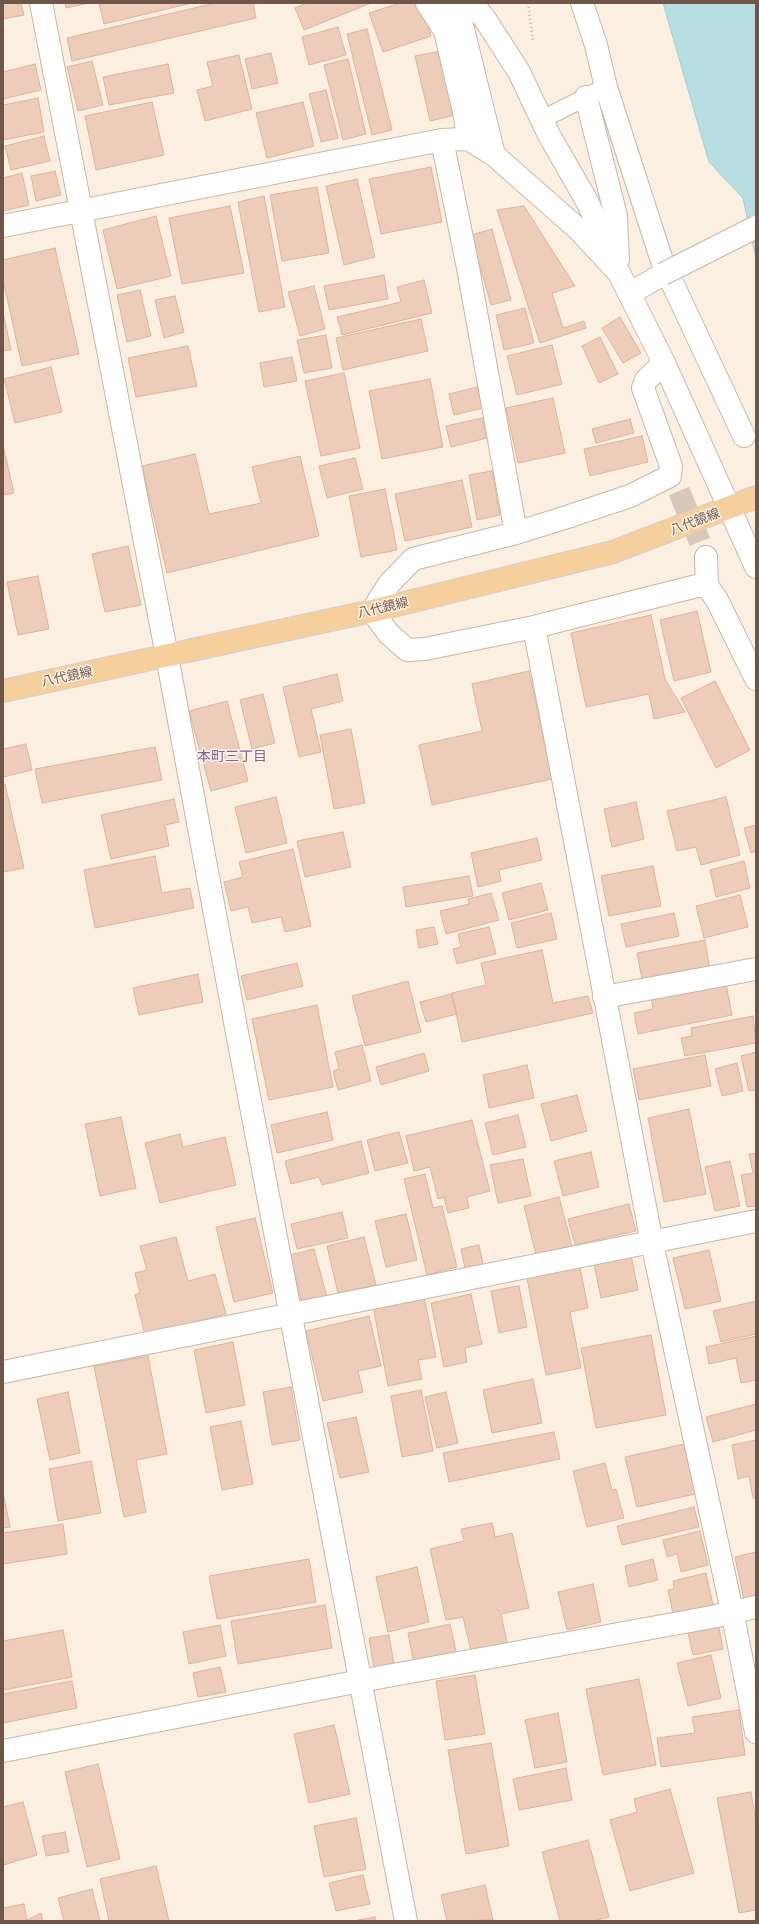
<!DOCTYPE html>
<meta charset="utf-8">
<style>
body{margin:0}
#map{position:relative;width:759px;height:1924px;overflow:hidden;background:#fbefe1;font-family:Montserrat,sans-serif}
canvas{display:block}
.frame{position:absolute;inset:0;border:4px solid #705549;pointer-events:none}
</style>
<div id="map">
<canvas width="759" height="1924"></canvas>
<div class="frame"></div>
</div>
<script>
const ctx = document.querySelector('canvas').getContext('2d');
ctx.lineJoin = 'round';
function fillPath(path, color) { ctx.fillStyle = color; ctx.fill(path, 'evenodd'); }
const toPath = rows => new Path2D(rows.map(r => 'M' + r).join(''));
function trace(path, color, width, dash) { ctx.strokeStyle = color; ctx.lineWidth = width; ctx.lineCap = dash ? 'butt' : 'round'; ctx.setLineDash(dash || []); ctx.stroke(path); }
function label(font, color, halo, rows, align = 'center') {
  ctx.font = font + ' Montserrat,"Noto Sans JP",sans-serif'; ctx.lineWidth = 3; ctx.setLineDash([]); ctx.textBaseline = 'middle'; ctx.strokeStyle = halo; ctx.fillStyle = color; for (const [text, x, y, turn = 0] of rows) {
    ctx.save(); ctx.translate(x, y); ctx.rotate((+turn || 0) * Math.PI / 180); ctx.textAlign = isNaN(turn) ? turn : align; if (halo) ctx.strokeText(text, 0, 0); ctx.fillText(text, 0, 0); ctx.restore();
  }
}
const water = toPath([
 [663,3,756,3,756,259,743,198,709,162,663,3]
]);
const building = toPath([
 [3,3,21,3,24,15,3,19,3,3],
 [65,3,89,3,66,8,65,3],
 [99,3,192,3,104,24,99,3],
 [215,3,253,3,256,18,72,61,67,38,215,3],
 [307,3,371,3,304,30,295,8,307,3],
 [400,3,420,3,431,36,383,52,369,13,400,3],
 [338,27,346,55,309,65,302,37,338,27],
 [367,29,392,130,372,135,347,34,367,29],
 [445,50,460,114,430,121,415,56,445,50],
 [271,53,278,83,252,89,245,59,271,53],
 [239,55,252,109,205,121,197,90,213,86,207,62,239,55],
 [348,59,366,134,343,140,324,65,348,59],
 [92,61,103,105,78,111,67,67,92,61],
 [35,64,41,90,3,99,3,72,35,64],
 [168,64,174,93,109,105,103,77,168,64],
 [326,90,338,138,321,142,309,94,326,90],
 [38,98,44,132,3,140,3,105,38,98],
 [152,102,164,155,96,170,85,116,152,102],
 [303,102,314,146,267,158,256,113,303,102],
 [44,136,50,161,11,170,5,146,44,136],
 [431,167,442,222,381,234,369,179,431,167],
 [55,171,61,195,36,201,31,176,55,171],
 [22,173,29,205,3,211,3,178,22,173],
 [357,179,375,257,344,265,326,186,357,179],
 [317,187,329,253,282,261,270,195,317,187],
 [264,196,285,307,259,312,238,202,264,196],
 [230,206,244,273,182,284,169,218,230,206],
 [524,206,575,286,552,293,563,328,584,321,586,328,540,343,497,210,524,206],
 [156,216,171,276,117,289,103,230,156,216],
 [492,229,511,300,491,305,471,235,492,229],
 [55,248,79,354,22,366,3,280,3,260,55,248],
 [384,275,388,299,329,310,324,286,384,275],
 [424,280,432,313,342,335,337,317,401,302,397,287,424,280],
 [314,286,325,329,300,336,288,292,314,286],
 [140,290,151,336,127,342,117,295,140,290],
 [175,296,184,332,164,338,155,300,175,296],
 [525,308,534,343,504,350,496,315,525,308],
 [3,312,11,350,3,351,3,312],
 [620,317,641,353,623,363,602,328,620,317],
 [421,319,428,351,343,370,336,338,421,319],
 [326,335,332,368,304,373,297,340,326,335],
 [600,337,618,374,599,383,582,346,600,337],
 [552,345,562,384,517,395,507,356,552,345],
 [188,346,197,386,136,397,128,358,188,346],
 [292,357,297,381,264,387,260,363,292,357],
 [51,367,62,412,15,423,4,379,51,367],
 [344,373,360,448,321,456,305,381,344,373],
 [430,379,443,447,382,459,369,391,430,379],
 [477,387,483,408,454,415,449,394,477,387],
 [553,398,565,453,518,463,506,408,553,398],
 [482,418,487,438,451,447,446,426,482,418],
 [630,419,634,433,596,443,592,429,630,419],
 [642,436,648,462,590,476,584,449,642,436],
 [3,445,14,493,3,495,3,445],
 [195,454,209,514,261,503,252,467,300,456,319,536,167,573,142,466,195,454],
 [355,458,363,489,327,498,319,466,355,458],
 [492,471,500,515,477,520,469,475,492,471],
 [462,480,472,527,405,541,395,494,462,480],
 [385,489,397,550,361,557,349,496,385,489],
 [128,546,141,605,105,612,92,554,128,546],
 [38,576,49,629,18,635,7,582,38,576],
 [697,611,711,672,674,681,660,620,697,611],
 [651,615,665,679,685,712,654,719,649,694,586,707,571,633,651,615],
 [529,671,552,779,432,805,419,745,482,731,472,684,529,671],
 [337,674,343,701,311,709,321,752,299,757,283,687,337,674],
 [715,681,750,750,716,768,681,698,715,681],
 [263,694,275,743,252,749,240,700,263,694],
 [227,701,248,781,211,791,189,711,227,701],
 [351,729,365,803,334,809,320,735,351,729],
 [26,744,32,770,3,777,3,749,26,744],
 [155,747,162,780,42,803,35,769,155,747],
 [3,784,5,784,24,868,3,872,3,784],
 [276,797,287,843,246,853,235,807,276,797],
 [726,797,740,855,701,865,696,847,677,851,667,811,726,797],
 [174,799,179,822,165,825,169,846,111,859,101,815,174,799],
 [636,802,644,839,612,847,604,809,636,802],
 [756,825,756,851,751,853,744,828,756,825],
 [343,832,351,867,305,877,297,841,343,832],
 [537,838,542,860,499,870,501,881,478,887,471,853,537,838],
 [293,849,311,926,285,932,281,917,252,923,248,907,231,911,224,882,243,877,239,862,293,849],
 [155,856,162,893,190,888,194,908,95,928,84,870,155,856],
 [744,861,750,888,716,897,710,870,744,861],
 [653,866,661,906,609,916,601,876,653,866],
 [469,876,473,896,406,907,403,887,469,876],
 [541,883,548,910,509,920,502,893,541,883],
 [491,893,499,920,446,934,440,911,469,904,468,899,491,893],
 [740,895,748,927,704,938,696,906,740,895],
 [551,913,557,939,517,948,511,923,551,913],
 [674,913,679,936,626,947,621,924,674,913],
 [434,927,438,944,419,948,416,930,434,927],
 [489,927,496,954,457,964,453,949,461,947,458,934,489,927],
 [705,940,710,971,643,984,637,953,705,940],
 [542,950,553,1003,588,996,593,1013,462,1042,452,993,486,985,481,963,542,950],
 [297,963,303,986,247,1000,241,976,297,963],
 [198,974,203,1002,139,1015,133,988,198,974],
 [408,981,421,1032,365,1046,352,996,408,981],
 [726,984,732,1015,638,1034,634,1013,653,1009,651,997,726,984],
 [451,994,457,1014,426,1022,420,1002,451,994],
 [317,1005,333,1087,269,1100,252,1019,317,1005],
 [753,1016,756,1043,685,1056,681,1038,692,1036,691,1028,753,1016],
 [362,1045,371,1081,338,1090,333,1071,339,1069,335,1052,362,1045],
 [756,1052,756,1090,749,1091,741,1056,756,1052],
 [424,1053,429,1071,381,1085,376,1067,424,1053],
 [705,1055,711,1086,639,1100,633,1069,705,1055],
 [737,1063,743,1091,722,1096,715,1069,737,1063],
 [527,1065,534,1098,489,1108,483,1075,527,1065],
 [577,1095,587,1131,551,1141,541,1104,577,1095],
 [689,1109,706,1194,664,1202,648,1118,689,1109],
 [327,1112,333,1140,277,1153,271,1125,327,1112],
 [518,1115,526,1147,493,1155,485,1123,518,1115],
 [121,1117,136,1188,100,1196,85,1124,121,1117],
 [472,1120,490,1191,467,1197,469,1208,448,1213,444,1197,438,1199,430,1167,414,1171,406,1136,472,1120],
 [399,1132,408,1163,375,1171,367,1140,399,1132],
 [180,1134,183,1147,225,1137,236,1185,160,1203,145,1143,180,1134],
 [361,1141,369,1173,322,1185,319,1177,291,1184,285,1161,361,1141],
 [591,1152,599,1187,563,1196,554,1161,591,1152],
 [756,1153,756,1206,747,1207,741,1175,753,1173,749,1154,756,1153],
 [523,1159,531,1196,498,1203,490,1165,523,1159],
 [730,1161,740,1206,715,1211,705,1167,730,1161],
 [425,1174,433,1208,442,1206,457,1267,427,1275,404,1179,425,1174],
 [559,1197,572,1246,536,1255,524,1206,559,1197],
 [629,1204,636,1231,575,1245,568,1219,629,1204],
 [342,1212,348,1238,297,1249,291,1224,342,1212],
 [406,1214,417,1260,386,1267,375,1221,406,1214],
 [255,1218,273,1293,234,1302,216,1227,255,1218],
 [176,1237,188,1281,215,1274,226,1314,145,1335,135,1295,140,1293,135,1273,147,1270,140,1246,176,1237],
 [364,1237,376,1285,338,1293,327,1246,364,1237],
 [479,1245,483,1264,465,1268,461,1249,479,1245],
 [314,1249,327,1297,302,1303,290,1255,314,1249],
 [709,1250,721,1301,685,1309,673,1258,709,1250],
 [631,1255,638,1290,601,1298,594,1264,631,1255],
 [580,1267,588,1308,570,1312,581,1368,546,1375,527,1278,580,1267],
 [519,1286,527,1327,499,1333,491,1291,519,1286],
 [471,1294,482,1344,465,1348,467,1362,444,1367,431,1303,471,1294],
 [424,1296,436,1357,418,1360,422,1379,388,1386,373,1306,424,1296],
 [756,1301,756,1334,721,1342,713,1311,756,1301],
 [369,1316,381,1366,358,1371,363,1392,323,1401,306,1331,369,1316],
 [651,1335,666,1415,596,1428,581,1348,651,1335],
 [756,1336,756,1380,741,1383,736,1358,709,1364,706,1347,756,1336],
 [233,1342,245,1405,206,1413,194,1350,233,1342],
 [148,1356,167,1454,136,1460,146,1512,124,1517,94,1366,148,1356],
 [533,1379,542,1423,492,1433,483,1390,533,1379],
 [291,1387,300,1440,272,1445,263,1392,291,1387],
 [421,1390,433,1451,402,1457,391,1396,421,1390],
 [68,1392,80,1453,50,1460,37,1399,68,1392],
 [446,1392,458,1443,437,1448,425,1397,446,1392],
 [756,1404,756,1430,713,1442,706,1417,756,1404],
 [356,1417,369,1472,340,1478,327,1423,356,1417],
 [241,1421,253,1484,222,1490,210,1427,241,1421],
 [554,1432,560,1459,449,1482,443,1453,554,1432],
 [756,1440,756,1498,753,1498,749,1476,738,1479,732,1445,756,1440],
 [684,1444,695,1494,637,1507,625,1457,684,1444],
 [91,1461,101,1513,58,1521,49,1469,91,1461],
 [605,1463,612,1490,616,1489,624,1518,587,1527,573,1471,605,1463],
 [3,1492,10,1527,3,1528,3,1492],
 [694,1507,699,1527,622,1545,617,1526,694,1507],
 [492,1523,495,1537,512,1533,529,1608,501,1614,508,1647,472,1655,463,1617,446,1620,430,1549,464,1541,461,1529,492,1523],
 [63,1524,67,1554,3,1564,3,1533,63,1524],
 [700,1531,708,1565,681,1572,677,1554,667,1557,663,1540,700,1531],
 [756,1552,756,1597,744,1600,735,1557,756,1552],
 [309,1559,316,1602,217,1619,209,1576,309,1559],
 [653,1559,658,1580,629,1587,625,1566,653,1559],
 [417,1567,429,1622,388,1632,376,1577,417,1567],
 [706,1573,714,1609,674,1618,668,1590,674,1589,673,1581,706,1573],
 [593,1584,601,1622,567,1630,558,1592,593,1584],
 [325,1605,332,1648,238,1664,231,1621,325,1605],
 [718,1623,723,1649,693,1655,687,1628,718,1623],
 [450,1624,457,1656,414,1664,408,1633,450,1624],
 [220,1625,226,1656,189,1664,183,1632,220,1625],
 [63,1630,72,1677,3,1690,3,1641,63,1630],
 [389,1635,394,1665,374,1668,369,1638,389,1635],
 [711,1655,721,1698,688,1706,677,1663,711,1655],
 [220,1667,226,1692,198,1697,193,1673,220,1667],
 [475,1675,485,1734,445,1740,436,1681,475,1675],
 [639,1679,656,1765,603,1775,586,1689,639,1679],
 [72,1681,77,1708,3,1723,3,1694,72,1681],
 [739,1710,745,1755,661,1767,657,1738,695,1733,692,1717,739,1710],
 [558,1713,567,1762,535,1768,525,1720,558,1713],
 [334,1725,350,1794,309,1803,294,1734,334,1725],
 [491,1743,509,1846,466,1854,448,1750,491,1743],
 [98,1764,120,1859,87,1867,65,1772,98,1764],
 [566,1768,572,1800,519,1810,513,1779,566,1768],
 [670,1789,694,1873,630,1891,610,1820,637,1812,634,1799,670,1789],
 [751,1792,756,1821,756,1910,739,1913,717,1798,751,1792],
 [23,1802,37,1855,3,1865,3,1807,23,1802],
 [356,1818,366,1869,324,1877,314,1826,356,1818],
 [65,1832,69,1852,46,1856,42,1836,65,1832],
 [588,1840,609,1917,593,1921,560,1921,542,1852,588,1840],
 [156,1866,169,1921,109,1921,100,1879,156,1866],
 [363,1875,370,1904,336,1911,329,1883,363,1875],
 [485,1885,493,1920,447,1921,441,1895,485,1885],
 [92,1889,100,1921,64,1921,58,1898,92,1889],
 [24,1904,27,1920,41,1913,43,1921,3,1921,3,1908,24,1904],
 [375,1917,376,1921,353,1921,375,1917]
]);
const streetTunnel = toPath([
 [679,491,706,557]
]);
const path = toPath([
 [528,3,533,42]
]);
const lane = toPath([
 [541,120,596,92]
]);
const street = toPath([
 [41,3,167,656,235,1022,406,1921],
 [427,3,445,31,465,116,468,139],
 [450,3,460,17,494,155],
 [472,3,485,19,519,72,549,135,588,203,617,270],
 [582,3,596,45,606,87,662,261,744,436],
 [586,97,616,216,618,260],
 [442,140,468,268,516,533],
 [629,294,663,274],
 [664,363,646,380,643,388,671,466,670,476,630,496,567,517,516,533,413,559,389,584,372,611,389,634,407,650,425,649,534,627,652,1243,732,1611,756,1732],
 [706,557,707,586],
 [534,627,697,586,707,586,717,600,756,679],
 [604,997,756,969],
 [3,1372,756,1221],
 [3,1751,360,1681,712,1617,756,1607]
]);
const secondary = toPath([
 [3,226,442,140,468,139,494,155,578,229,619,273,664,363,756,567]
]);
const primary = toPath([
 [3,691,372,611,613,552,756,497]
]);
const streetBridge = toPath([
 [663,274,756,227]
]);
const streetNames = [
 ["八代鏡線",695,522,-21],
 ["八代鏡線",383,608,-13],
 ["八代鏡線",67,677,-12]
];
const neighbourhoodNames = [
 ["本町三丁目",232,757]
];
fillPath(water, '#b7dee2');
trace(water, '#9eced4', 1);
fillPath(building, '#eeccba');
trace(building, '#e0b29b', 1);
trace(streetTunnel, '#d8c8bb', 22, [22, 11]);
trace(lane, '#cab6a8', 19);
trace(street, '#cab6a8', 24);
trace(secondary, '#d0b8a9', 24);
trace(primary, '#d7cfcc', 24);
trace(path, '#d3af9e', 2.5, [1, 3]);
trace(lane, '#fff', 17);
trace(street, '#fff', 22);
trace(secondary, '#fff', 22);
trace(primary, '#f6d09c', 22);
trace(streetBridge, '#cab6a8', 24, []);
trace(streetBridge, '#fff', 22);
label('13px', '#705549', '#fef3e6', streetNames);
label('14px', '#816593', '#fef3e6', neighbourhoodNames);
</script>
